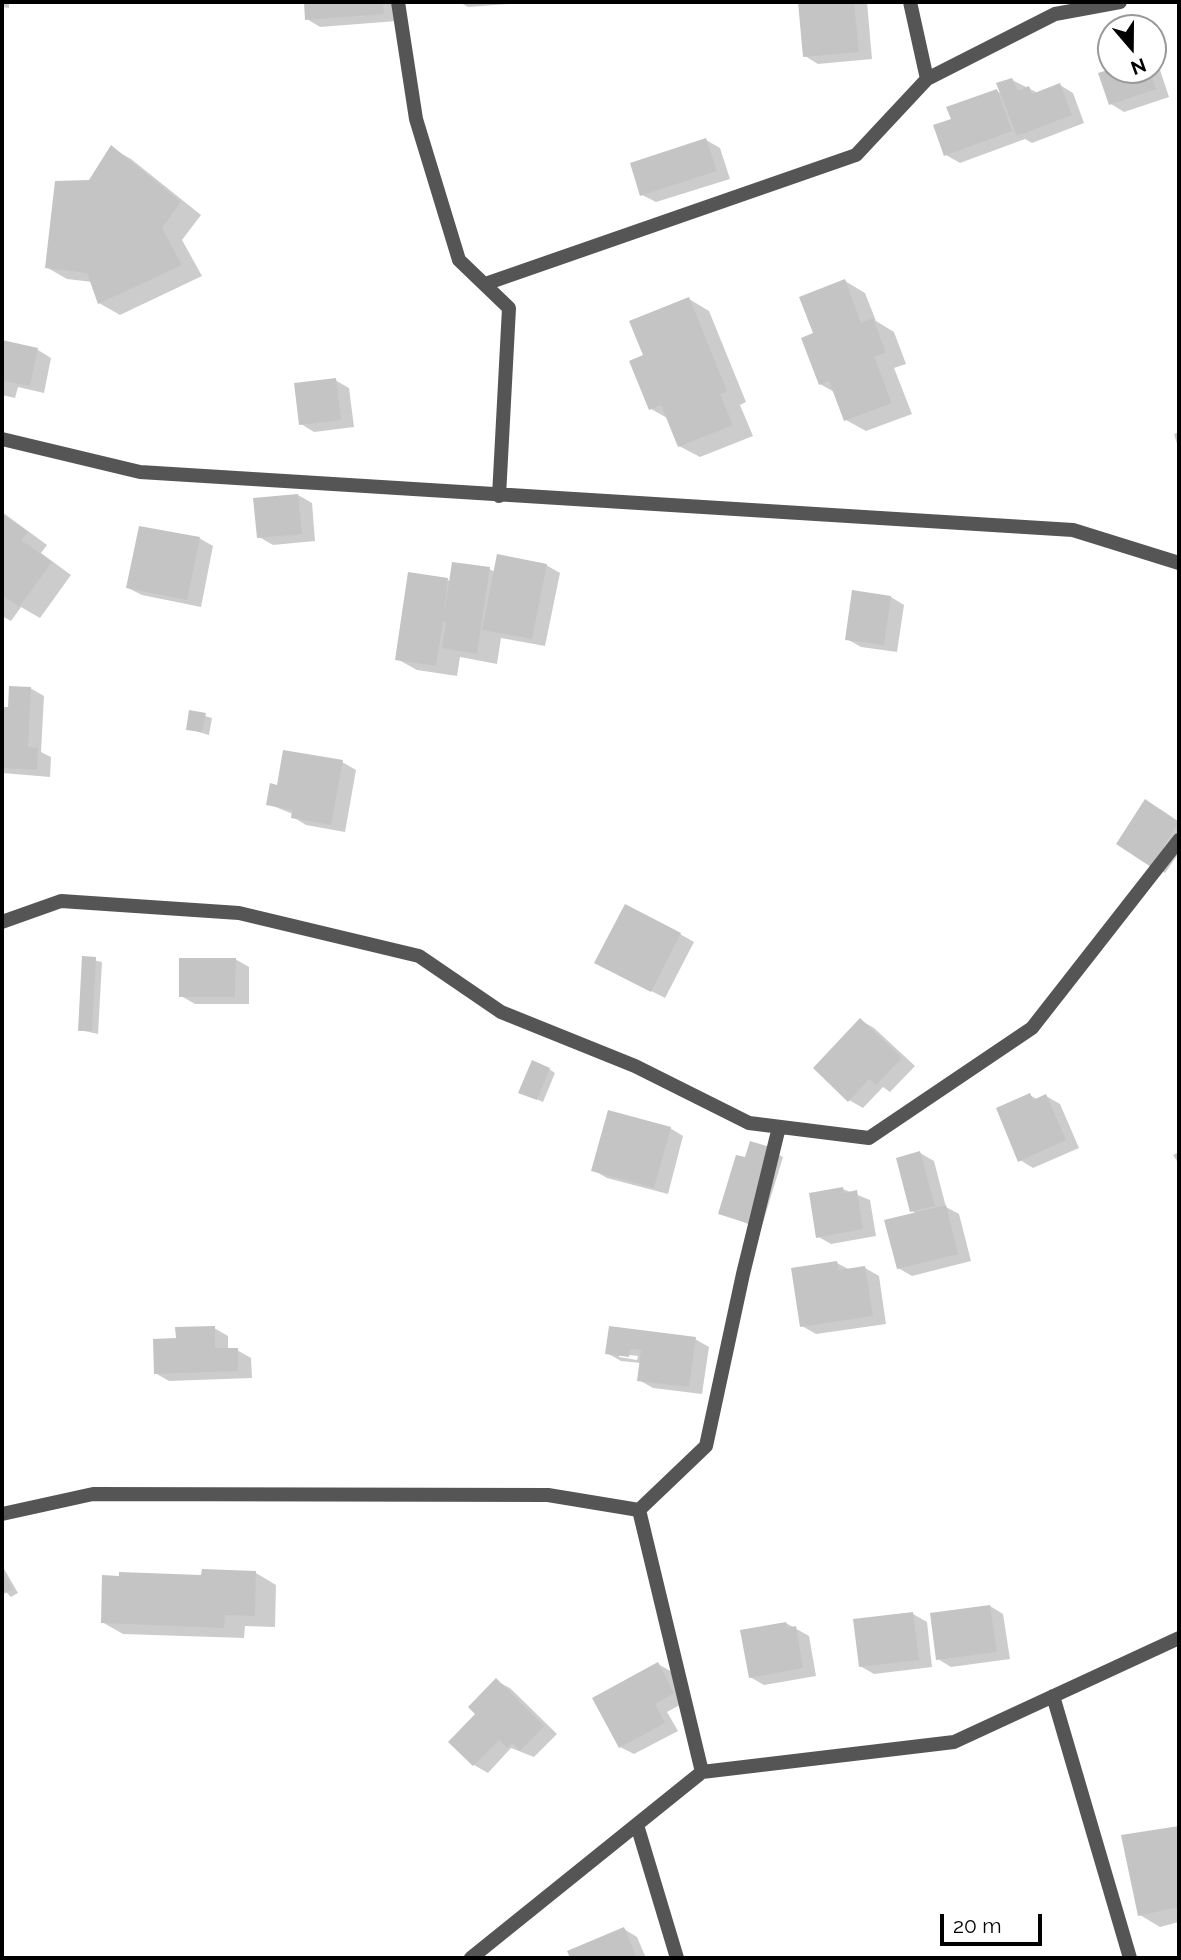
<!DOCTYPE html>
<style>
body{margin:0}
#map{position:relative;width:1181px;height:1960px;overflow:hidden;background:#fff;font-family:Raleway,sans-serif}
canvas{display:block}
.frame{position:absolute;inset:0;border:4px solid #000;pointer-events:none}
.north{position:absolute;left:1097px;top:14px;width:70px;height:70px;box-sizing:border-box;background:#fff;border:2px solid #999;border-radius:50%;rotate:160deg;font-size:19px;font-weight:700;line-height:28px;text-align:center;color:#000}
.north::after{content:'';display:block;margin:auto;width:24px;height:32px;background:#000;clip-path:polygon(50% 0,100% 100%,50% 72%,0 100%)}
.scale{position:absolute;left:940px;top:1914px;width:102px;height:32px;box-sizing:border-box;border:4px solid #000;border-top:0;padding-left:9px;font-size:21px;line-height:24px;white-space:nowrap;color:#000;-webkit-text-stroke:5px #fff;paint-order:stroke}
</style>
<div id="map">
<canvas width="1181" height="1960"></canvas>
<div class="frame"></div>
<div class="north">N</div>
<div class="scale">20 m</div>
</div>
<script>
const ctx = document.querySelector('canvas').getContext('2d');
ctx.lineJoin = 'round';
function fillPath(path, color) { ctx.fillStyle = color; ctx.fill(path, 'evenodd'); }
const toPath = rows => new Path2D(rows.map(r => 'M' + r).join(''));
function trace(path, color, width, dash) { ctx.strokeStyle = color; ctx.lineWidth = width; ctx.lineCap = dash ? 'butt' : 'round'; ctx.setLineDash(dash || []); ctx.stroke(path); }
const shadow = toPath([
 [2,2,9,2,9,8,2,7],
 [306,2,396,2,397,21,320,27,307,19],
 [459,2,521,2,522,3,468,7],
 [799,2,867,2,872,59,818,64,805,56],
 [1153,64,1159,67,1169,97,1124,112,1111,104,1113,70,1153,70],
 [1012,80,1038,93,1060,85,1073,93,1084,123,1032,143,1025,139,960,163,946,155,953,120,997,91,1002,94],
 [706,140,720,148,730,179,656,202,642,195],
 [111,148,131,159,201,215,182,240,202,276,120,315,99,303,92,282,67,279,46,267,90,182],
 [845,281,865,293,876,321,894,332,906,364,894,368,912,414,866,431,846,420,836,393,820,384,815,334],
 [689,299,709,311,746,402,740,405,753,436,700,457,679,446,669,419,651,409,645,356],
 [2,342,38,350,51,358,44,393,18,387,15,398,2,395],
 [335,380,349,388,354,427,314,432,301,424],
 [1179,432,1179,450,1174,434],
 [298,495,312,503,315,541,273,545,259,537],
 [2,512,47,545,41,553,71,575,40,618,21,607,11,621,2,616],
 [199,538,213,546,201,607,142,595,128,588],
 [546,565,560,573,545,646,501,638,497,664,460,657,457,676,417,670,397,659,448,580,451,582,489,569,495,572],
 [891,597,904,605,897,652,861,647,847,639],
 [30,688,44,696,41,752,51,757,50,777,2,773,2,708,10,709],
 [191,712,212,718,209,735,188,729],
 [342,762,356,770,345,832,306,825,293,817,293,814,268,804,279,787],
 [1160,809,1179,822,1179,853,1165,873,1152,866],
 [680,934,694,942,665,998,610,970],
 [84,958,102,962,98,1034,80,1030],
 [235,959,249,967,249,1004,195,1004,181,996],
 [860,1020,874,1028,915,1066,890,1092,883,1087,863,1108,849,1100],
 [549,1069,555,1073,543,1102,527,1095],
 [1030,1095,1038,1100,1046,1096,1060,1104,1079,1148,1033,1168,1020,1160],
 [670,1128,683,1136,668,1194,607,1178,593,1170],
 [769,1149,783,1157,761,1229,720,1213],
 [1179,1152,1179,1164,1173,1155],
 [920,1153,934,1161,946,1207,959,1214,971,1261,912,1276,898,1268,917,1214,912,1211],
 [843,1189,870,1200,876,1236,831,1244,817,1236],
 [837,1263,850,1270,865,1268,879,1276,886,1324,816,1334,802,1326],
 [214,1328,228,1336,228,1350,237,1350,251,1358,252,1378,169,1381,155,1373,177,1340],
 [611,1328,695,1339,709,1347,702,1394,653,1388,639,1380,641,1363,621,1361,607,1353],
 [619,1354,638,1356,637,1360,619,1357],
 [3,1567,18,1593,11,1597,2,1588],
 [256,1573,276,1585,275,1627,245,1626,244,1638,123,1634,102,1622,203,1576],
 [990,1606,1003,1614,1010,1659,951,1667,938,1659],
 [913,1614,927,1622,932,1667,874,1674,860,1666],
 [786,1623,809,1636,816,1676,764,1685,750,1677],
 [658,1664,672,1672,687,1701,667,1712,678,1731,634,1754,620,1747],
 [496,1681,510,1688,557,1734,534,1757,511,1748,488,1773,474,1765,450,1742,478,1714],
 [1179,1827,1179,1922,1160,1927,1140,1915,1123,1836],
 [624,1929,637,1937,646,1958,572,1958,569,1951]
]);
const building = toPath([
 [304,2,383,2,384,14,305,20],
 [798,2,854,2,859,52,803,57],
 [1111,69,1150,70,1156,89,1109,105,1098,73],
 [1012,78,1018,91,1029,86,1032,94,1060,83,1072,115,1017,136,996,83],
 [997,89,1012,131,944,156,933,125,951,119,946,107],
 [706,138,717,171,640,196,630,163],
 [111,145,181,202,162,228,182,265,98,304,87,273,45,268,55,181,89,180],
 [845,279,861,323,873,318,886,352,874,357,892,403,844,421,829,381,819,385,801,338,813,333,799,297],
 [689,297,727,391,720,394,733,425,678,447,661,405,649,410,629,361,643,355,629,321],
 [2,340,38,348,30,386,4,381,2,386],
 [336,378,341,420,299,425,294,383],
 [298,494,302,534,257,538,253,498],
 [2,513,28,532,21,540,52,562,19,607,2,595],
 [139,526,200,537,187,600,126,588],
 [497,554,547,564,532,639,482,630],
 [452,562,490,567,477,654,442,648,446,622,443,622,436,666,395,660,408,572,448,578,444,616],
 [852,590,891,596,884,645,845,640],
 [9,686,31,687,28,747,38,748,37,770,2,768,2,707,8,707],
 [189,710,206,713,202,732,186,730],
 [283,750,343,760,331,825,291,818,292,810,266,805,270,783,277,785],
 [1145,799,1179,822,1151,867,1116,844],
 [625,904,681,933,651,992,594,963],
 [82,956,96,957,92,1031,78,1031],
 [179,958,236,958,235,997,179,997],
 [860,1018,902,1058,876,1085,869,1079,848,1102,813,1068],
 [532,1060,550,1068,537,1100,518,1093],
 [1030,1093,1033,1100,1046,1094,1066,1140,1018,1162,996,1108],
 [608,1110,671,1127,654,1188,591,1171],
 [750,1141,770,1147,747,1223,718,1214,736,1155,745,1157],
 [920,1151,935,1206,910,1212,896,1158],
 [843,1187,844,1193,857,1190,863,1229,816,1238,809,1193],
 [946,1205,958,1254,897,1269,884,1220],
 [837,1261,839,1270,865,1266,873,1316,800,1327,791,1268],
 [215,1326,215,1348,238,1348,238,1371,154,1374,153,1339,176,1338,175,1327],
 [609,1326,696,1337,689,1387,637,1381,641,1350,630,1349,629,1357,605,1354],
 [202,1569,256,1571,255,1616,225,1615,224,1628,101,1623,102,1575,119,1576,119,1572,201,1575],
 [2,1570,13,1589,3,1594,2,1592],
 [990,1605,997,1652,936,1660,930,1613],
 [913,1612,919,1660,859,1667,853,1619],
 [786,1622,787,1628,796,1626,803,1668,749,1678,740,1630],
 [658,1662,674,1693,655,1704,665,1723,619,1748,592,1698],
 [496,1678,544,1726,520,1751,512,1743,507,1748,499,1740,473,1766,448,1742,475,1714,468,1707],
 [1179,1826,1179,1907,1138,1916,1121,1835],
 [624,1927,637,1958,570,1958,567,1951]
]);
const street = toPath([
 [398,2,416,119,459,260,509,308,499,496],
 [910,2,927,79],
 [485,284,856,155,927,79,1055,14,1120,2],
 [2,439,140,472,1073,530,1179,563],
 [2,922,61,901,239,913,419,956,501,1012,635,1066,749,1123,869,1138,1032,1028,1179,840],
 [779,1127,743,1274,706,1446,639,1510,702,1772,954,1742,1179,1638],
 [2,1514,93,1494,548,1495,639,1510],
 [1053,1696,1130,1958],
 [637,1825,677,1958],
 [471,1958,702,1772]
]);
fillPath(shadow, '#0003');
fillPath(building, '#c4c4c4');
trace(street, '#555', 14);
</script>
